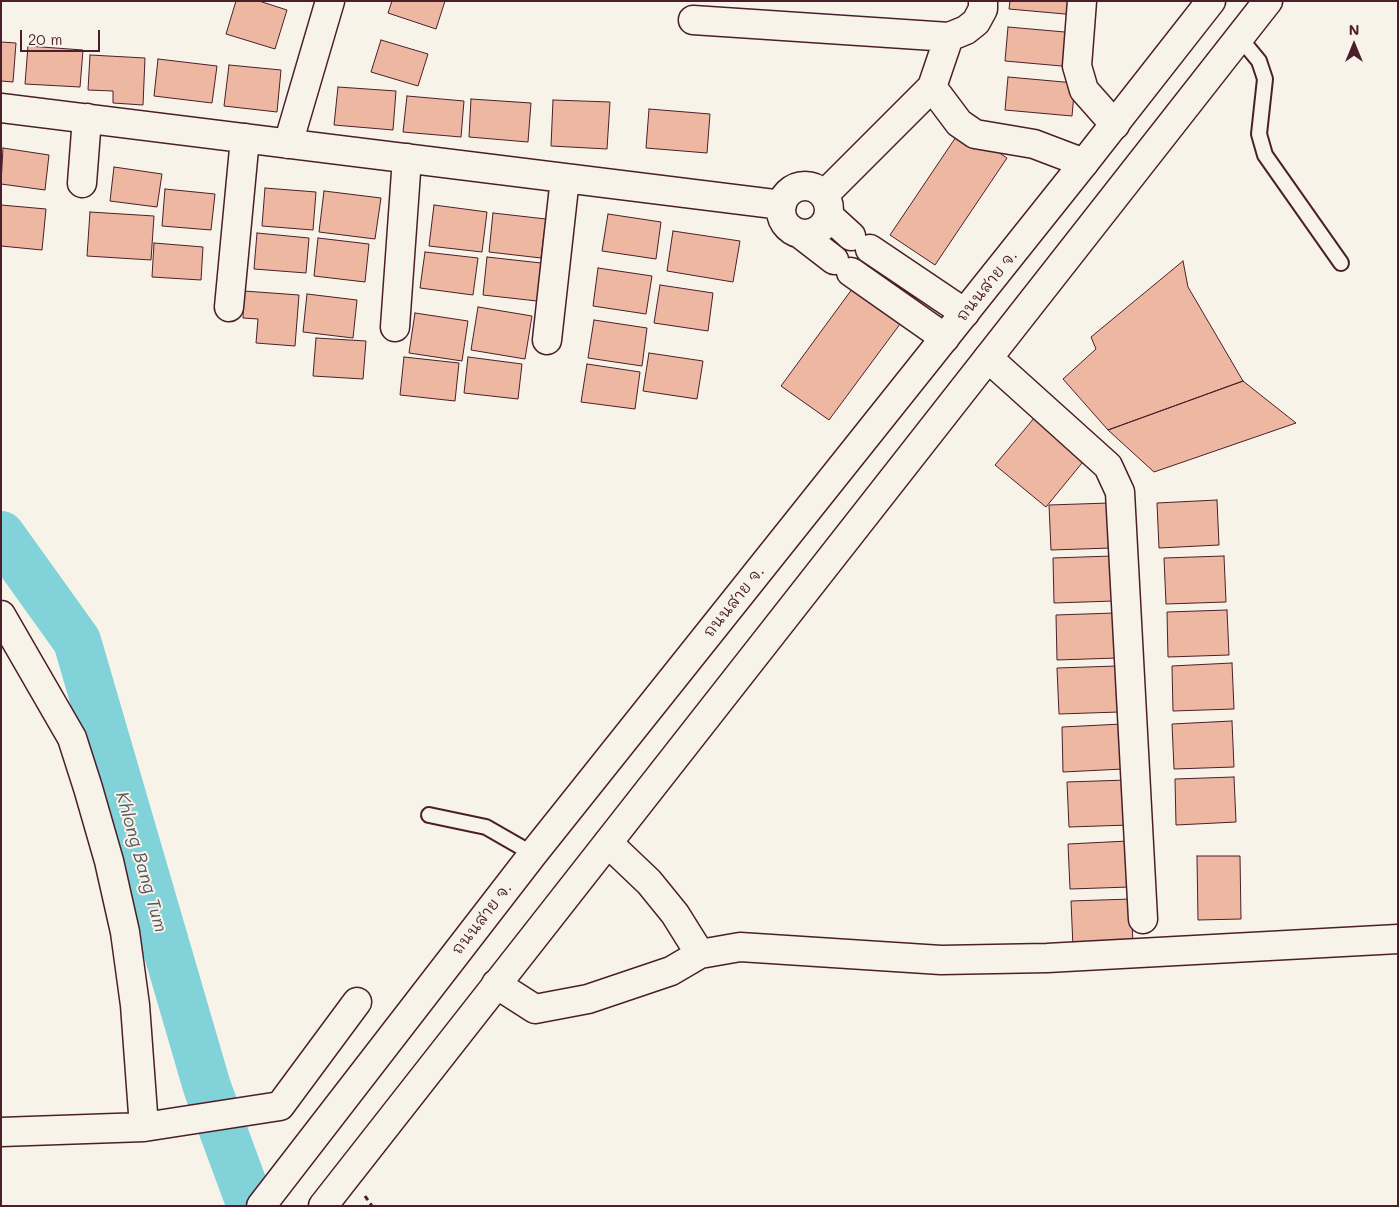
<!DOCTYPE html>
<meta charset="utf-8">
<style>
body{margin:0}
#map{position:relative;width:1399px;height:1207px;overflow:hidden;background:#f7f3e8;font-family:Mali,sans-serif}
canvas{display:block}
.frame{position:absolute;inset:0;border:2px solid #4a1f2b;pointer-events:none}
.north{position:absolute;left:1329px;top:20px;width:50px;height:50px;-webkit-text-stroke:4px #f7f3e8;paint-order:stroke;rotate:0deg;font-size:14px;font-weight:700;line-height:20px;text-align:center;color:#4a1f2b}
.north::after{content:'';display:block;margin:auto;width:18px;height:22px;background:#4a1f2b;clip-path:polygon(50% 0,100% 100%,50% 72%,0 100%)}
.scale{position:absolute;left:20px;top:30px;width:80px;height:22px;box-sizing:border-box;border:2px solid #4a1f2b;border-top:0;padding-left:6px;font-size:15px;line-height:18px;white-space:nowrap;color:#4a1f2b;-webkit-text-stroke:4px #f7f3e8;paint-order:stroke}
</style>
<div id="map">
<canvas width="1399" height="1207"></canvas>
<div class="frame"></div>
<div class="north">N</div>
<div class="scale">20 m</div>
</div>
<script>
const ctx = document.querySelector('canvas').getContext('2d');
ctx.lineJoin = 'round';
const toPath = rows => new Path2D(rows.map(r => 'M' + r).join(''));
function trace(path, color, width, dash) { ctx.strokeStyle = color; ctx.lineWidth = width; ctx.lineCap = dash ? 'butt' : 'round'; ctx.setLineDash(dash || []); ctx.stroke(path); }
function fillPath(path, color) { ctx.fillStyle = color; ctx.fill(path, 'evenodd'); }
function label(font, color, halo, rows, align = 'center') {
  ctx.font = font + ' Mali,"Playpen Sans Thai",sans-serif'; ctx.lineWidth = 4; ctx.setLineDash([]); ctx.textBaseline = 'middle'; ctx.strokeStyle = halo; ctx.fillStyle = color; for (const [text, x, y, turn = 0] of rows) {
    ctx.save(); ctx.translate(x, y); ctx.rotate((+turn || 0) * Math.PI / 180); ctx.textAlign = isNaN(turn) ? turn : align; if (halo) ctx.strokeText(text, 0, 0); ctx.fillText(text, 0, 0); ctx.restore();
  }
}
const river = toPath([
 [1,535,77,641,207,1087,251,1206]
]);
const building = toPath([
 [236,1,259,1,287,10,275,49,226,34,236,1],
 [392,1,445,1,436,29,388,13,392,1],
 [1010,1,1077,1,1076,15,1009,9,1010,1],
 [1008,27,1076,33,1073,67,1005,61,1008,27],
 [381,40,428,54,418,86,371,72,381,40],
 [1,42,16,43,13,82,1,81,1,42],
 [28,46,83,50,80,87,25,84,28,46],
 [90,55,145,58,143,105,113,103,113,91,88,90,90,55],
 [158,59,217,66,212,103,154,96,158,59],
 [229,65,281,70,277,112,224,106,229,65],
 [1008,77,1075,83,1072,116,1005,110,1008,77],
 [338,87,396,91,393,130,334,125,338,87],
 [407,96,464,101,461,137,403,132,407,96],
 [471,99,531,103,528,142,469,137,471,99],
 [553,100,610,102,607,149,551,146,553,100],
 [649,109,710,114,707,153,646,148,649,109],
 [962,128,1007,158,935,265,890,235,962,128],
 [3,148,49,155,45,190,1,184,3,148],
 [114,167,162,174,157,207,110,201,114,167],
 [265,188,316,192,313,230,262,226,265,188],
 [165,189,215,194,211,230,162,226,165,189],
 [324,191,381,198,375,239,319,232,324,191],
 [1,205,46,209,42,250,1,246,1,205],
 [434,205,487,212,482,252,429,246,434,205],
 [90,212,154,216,151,260,87,256,90,212],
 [493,213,546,219,541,258,489,252,493,213],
 [608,214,661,222,656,259,602,251,608,214],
 [673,231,740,241,733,282,667,271,673,231],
 [257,233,309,238,306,273,254,269,257,233],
 [318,238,369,244,365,282,314,276,318,238],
 [154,243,203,247,201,280,152,277,154,243],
 [425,252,478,258,473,295,420,288,425,252],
 [487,257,541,263,537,301,483,295,487,257],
 [1183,261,1188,287,1243,381,1108,430,1063,379,1096,349,1091,337,1183,261],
 [598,268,652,276,646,314,593,306,598,268],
 [858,281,906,316,829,420,781,386,858,281],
 [660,285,713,293,708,331,654,323,660,285],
 [244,291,299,295,295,346,256,343,258,319,243,318,244,291],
 [307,294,357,300,353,338,303,332,307,294],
 [478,307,532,316,525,359,471,350,478,307],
 [415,313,468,321,462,361,409,353,415,313],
 [594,320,647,328,642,366,588,358,594,320],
 [316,338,366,341,363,379,313,376,316,338],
 [649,353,703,361,697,399,643,391,649,353],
 [404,357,459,363,455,401,400,395,404,357],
 [468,357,522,364,518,399,464,393,468,357],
 [587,364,640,372,635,409,581,402,587,364],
 [1243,381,1296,423,1154,472,1108,430,1243,381],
 [1040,411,1091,452,1046,507,995,465,1040,411],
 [1217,500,1219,545,1159,548,1157,503,1217,500],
 [1109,503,1111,548,1051,550,1049,505,1109,503],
 [1112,556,1114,601,1054,603,1053,558,1112,556],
 [1224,556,1226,602,1166,604,1164,558,1224,556],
 [1227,610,1229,655,1168,657,1167,612,1227,610],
 [1115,613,1117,658,1057,660,1056,615,1115,613],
 [1232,663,1234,709,1173,711,1172,666,1232,663],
 [1117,666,1119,712,1059,714,1057,668,1117,666],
 [1232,721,1234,767,1174,769,1172,724,1232,721],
 [1122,724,1123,769,1063,772,1062,727,1122,724],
 [1234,777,1236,822,1176,825,1175,779,1234,777],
 [1127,780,1129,825,1069,827,1067,782,1127,780],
 [1128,841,1130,887,1070,889,1068,844,1128,841],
 [1197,856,1240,856,1241,919,1198,920,1197,856],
 [1131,899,1133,944,1073,947,1071,901,1131,899]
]);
const path = toPath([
 [365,1196,372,1206]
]);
const lane = toPath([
 [1240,38,1259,61,1265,79,1259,134,1265,155,1341,263],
 [429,815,486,827,533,854]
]);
const street = toPath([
 [1082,1,1077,66,1084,90,1115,125],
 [693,20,949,37,966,30,976,22,983,9,983,1],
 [932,87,959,123,975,134,1034,144,1084,163],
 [1,108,782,205],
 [288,144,330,1],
 [82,183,87,118],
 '781 210a24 24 0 1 1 48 0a24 24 0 1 1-48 0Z',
 [824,195,932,87,949,37],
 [829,216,851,236],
 [799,233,834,260],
 [870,249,965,313],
 [851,272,945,338],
 [229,307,245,138],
 [395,327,407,158],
 [547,340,565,178],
 [988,358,1108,466,1120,492,1143,919],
 [1,615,72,738,88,788,109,861,125,932,135,1005,144,1127],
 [608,843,649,882,675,914,700,954],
 [496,984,535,1009,588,999,671,971,700,954,740,947,941,960,1047,958,1398,939],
 [1,1132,144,1127,280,1106,357,1002]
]);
const secondary = toPath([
 [261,1206,533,854,1084,163,1211,1],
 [323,1206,1268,1]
]);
const streetNames = [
 ["ถนนสาย จ.",987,286,-51],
 ["ถนนสาย จ.",734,602,-51],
 ["ถนนสาย จ.",482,919,-52]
];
const waterNames = [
 ["Khlong Bang Tum",141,862,74]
];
trace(river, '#81d2d9', 48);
fillPath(building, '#eeb7a2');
trace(building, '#4a1f2b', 1);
trace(lane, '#4a1f2b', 18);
trace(street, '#4a1f2b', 31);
trace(secondary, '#4a1f2b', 31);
trace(path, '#4a1f2b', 3, [5, 4]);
trace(lane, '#f7f3e8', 14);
trace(street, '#f7f3e8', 28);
trace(secondary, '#f7f3e8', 28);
label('16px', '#4a1f2b', '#f7f3e8', streetNames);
label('italic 18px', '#5a555f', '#f7f3e8', waterNames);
</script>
